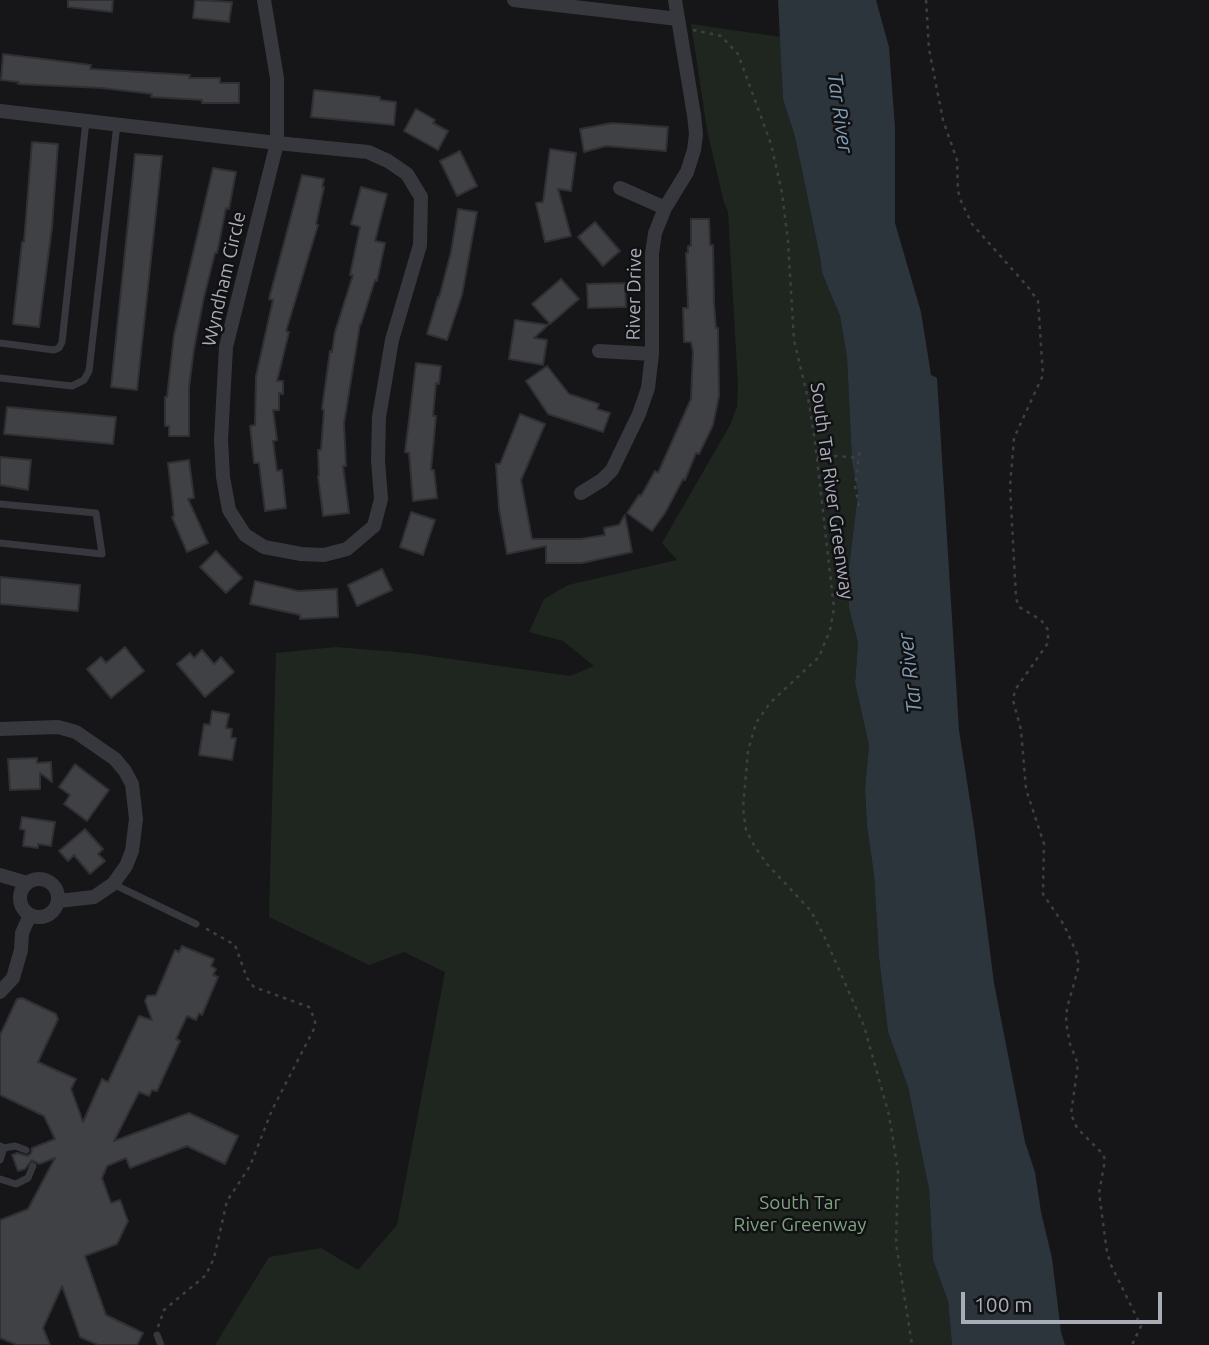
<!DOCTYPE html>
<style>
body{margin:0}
#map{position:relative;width:1209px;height:1345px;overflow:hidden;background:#161618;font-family:Ubuntu,sans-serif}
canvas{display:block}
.scale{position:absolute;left:961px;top:1292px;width:201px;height:32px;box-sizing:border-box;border:4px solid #a8adb8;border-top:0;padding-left:9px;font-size:21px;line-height:24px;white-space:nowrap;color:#a8adb8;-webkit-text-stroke:5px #111113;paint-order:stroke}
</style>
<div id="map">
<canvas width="1209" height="1345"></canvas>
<div class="scale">100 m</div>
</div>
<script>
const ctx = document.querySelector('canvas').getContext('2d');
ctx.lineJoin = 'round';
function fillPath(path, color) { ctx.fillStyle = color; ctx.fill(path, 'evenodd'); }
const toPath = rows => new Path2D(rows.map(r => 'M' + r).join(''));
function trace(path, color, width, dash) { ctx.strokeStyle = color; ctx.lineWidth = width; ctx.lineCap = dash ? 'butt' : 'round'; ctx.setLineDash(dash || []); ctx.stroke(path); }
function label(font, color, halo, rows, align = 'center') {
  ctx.font = font + ' Ubuntu,sans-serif'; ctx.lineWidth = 5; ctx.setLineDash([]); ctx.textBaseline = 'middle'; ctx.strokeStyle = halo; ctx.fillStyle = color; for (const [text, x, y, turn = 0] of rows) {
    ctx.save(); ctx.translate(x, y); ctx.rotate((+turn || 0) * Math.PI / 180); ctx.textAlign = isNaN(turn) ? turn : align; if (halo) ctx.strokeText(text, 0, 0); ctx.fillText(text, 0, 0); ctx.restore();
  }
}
const green = toPath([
 [691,24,781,37,783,99,795,137,820,257,822,273,840,316,847,357,852,462,858,493,849,567,849,608,858,643,855,683,869,745,865,789,867,826,874,875,879,957,888,1032,908,1087,929,1189,933,1260,948,1301,952,1345,215,1345,269,1257,321,1248,358,1270,397,1225,445,972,404,952,369,965,269,917,276,653,336,647,409,653,570,676,594,666,563,641,529,632,544,599,568,585,677,560,662,543,730,425,737,407,738,386,728,212,724,203,707,130]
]);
const water = toPath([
 [778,0,876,0,889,47,895,128,895,223,921,312,931,375,937,378,959,730,974,827,994,983,1025,1142,1035,1172,1041,1212,1052,1258,1061,1332,1065,1345,952,1345,948,1301,933,1260,929,1189,908,1087,888,1032,879,957,874,875,867,826,865,789,869,745,855,683,858,643,849,608,849,567,858,493,852,462,847,357,840,316,822,273,820,257,795,137,783,99]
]);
const building = toPath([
 [68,0,113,0,112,12,68,7,68,0],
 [195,0,232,2,229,22,193,18,195,0],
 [3,54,91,65,90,69,190,75,189,78,220,78,220,83,239,83,239,103,202,103,202,100,151,97,152,94,102,88,18,84,19,82,1,80,3,54],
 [314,90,380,97,380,100,396,102,394,125,311,117,314,90],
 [416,109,435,120,433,123,448,131,438,150,404,131,416,109],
 [612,123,668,127,666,151,606,146,584,152,580,129,612,123],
 [32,142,58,144,52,227,39,327,13,324,22,242,24,242,32,142],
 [550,149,576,153,571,191,558,189,571,236,545,242,536,203,543,202,550,149],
 [460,151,477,186,457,196,440,161,460,151],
 [135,154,162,156,137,390,111,387,135,154],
 [213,168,236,172,229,209,226,208,217,253,215,253,204,297,194,349,189,387,189,436,169,436,169,426,165,426,165,397,167,397,174,335,213,168],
 [302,175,324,179,322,187,324,187,316,224,318,225,286,331,289,332,277,381,283,381,283,394,279,393,279,410,273,410,277,440,273,441,277,471,282,470,286,508,265,511,259,463,254,463,250,426,255,425,256,376,273,300,269,299,302,175],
 [361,187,387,194,375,241,385,243,377,281,375,280,361,324,360,324,344,423,346,466,343,466,349,513,323,516,318,476,319,476,318,450,321,450,324,410,322,409,330,351,332,352,335,332,353,275,350,275,360,227,351,224,361,187],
 [458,209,477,212,462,295,447,340,427,334,438,297,439,298,451,252,458,209],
 [691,219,709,219,710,245,713,245,714,303,716,328,718,328,719,396,713,425,699,454,696,453,685,480,683,479,665,513,652,531,627,513,639,495,641,496,655,471,658,473,691,399,693,352,691,342,684,342,683,308,688,308,686,253,688,253,688,246,691,246,691,219],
 [595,222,620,251,603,266,578,237,595,222],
 [561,279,579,299,550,324,532,304,561,279],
 [625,283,626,307,588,308,587,284,625,283],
 [515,320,548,325,534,338,547,340,543,365,509,359,515,320],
 [416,363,441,366,439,384,436,383,433,416,436,416,431,470,434,470,437,498,413,501,409,453,405,452,416,363],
 [547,366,569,394,599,404,597,409,610,413,603,432,548,414,526,381,547,366],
 [7,407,116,417,113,444,4,434,7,407],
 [520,414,545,424,521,480,532,539,580,539,605,535,604,528,619,525,625,515,632,552,582,563,546,563,546,546,507,554,499,509,496,464,500,464,520,414],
 [0,457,31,460,28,490,0,485,0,457],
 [189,460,194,498,188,499,208,543,187,552,172,517,174,516,168,463,189,460],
 [411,512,435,520,423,555,400,547,411,512],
 [216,551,242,578,226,593,200,567,216,551],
 [382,569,392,590,357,606,348,585,382,569],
 [0,577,80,585,78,611,0,604,0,577],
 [255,581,298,591,337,589,338,617,300,619,300,615,250,604,255,581],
 [125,647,144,671,111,698,87,669,101,657,106,663,125,647],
 [202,650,214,664,221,657,234,672,205,697,177,664,190,653,194,658,202,650],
 [212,711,229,714,226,728,232,729,231,738,236,738,232,760,199,755,204,724,210,725,212,711],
 [37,758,37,763,51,762,52,782,40,773,40,789,10,790,8,759,37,758],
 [75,764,109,790,87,821,64,804,70,795,59,787,75,764],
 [22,817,55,822,51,846,38,844,38,848,23,846,25,830,20,829,22,817],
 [85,829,103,849,98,854,105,861,90,874,74,855,68,861,59,851,85,829],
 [182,946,214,959,211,966,216,969,213,975,218,977,202,1015,199,1013,196,1020,187,1016,176,1039,180,1041,157,1091,152,1090,149,1096,139,1092,114,1141,189,1113,238,1136,225,1164,187,1146,130,1168,126,1158,107,1166,102,1178,111,1203,120,1200,128,1221,117,1244,85,1256,106,1315,143,1333,137,1345,98,1345,80,1337,62,1286,43,1328,50,1345,17,1345,0,1338,0,1220,28,1209,55,1158,39,1164,32,1160,25,1169,18,1171,12,1155,17,1153,28,1156,31,1153,32,1148,55,1139,44,1116,0,1095,0,1035,17,999,22,998,56,1014,58,1019,38,1062,76,1079,71,1089,83,1122,102,1079,108,1082,139,1016,152,1020,145,1001,147,996,156,995,175,950,179,952,182,946]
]);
const path = toPath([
 [926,0,929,49,943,120,957,160,958,191,961,201,972,224,1028,287,1038,301,1043,375,1014,438,1010,486,1016,598,1019,607,1041,620,1048,630,1048,643,1015,690,1013,700,1021,730,1026,789,1044,844,1043,894,1064,925,1078,956,1078,969,1067,1008,1066,1022,1070,1044,1078,1064,1071,1114,1077,1128,1103,1154,1105,1160,1099,1193,1107,1252,1111,1265,1141,1326,1132,1345],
 [693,30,721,36,738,54,771,144,782,193,788,242,794,340,809,403,815,442,834,608,830,630,819,657,770,703,756,723,748,751,743,808,746,830,755,847,767,864,811,911,825,938,864,1026,889,1115,898,1171,896,1243,912,1345],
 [817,457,837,456,859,458],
 [859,506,855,486,860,449],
 [158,1327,164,1310,206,1275,214,1258,227,1201,250,1166,272,1110,315,1027,315,1020,309,1007,254,987,247,978,235,945,205,928]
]);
const lane = toPath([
 [0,343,54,350,59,348,62,342,86,121],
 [0,378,72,386,84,380,89,371,117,124],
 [0,504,96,513,102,554,0,543],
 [113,884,196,924],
 [4,1148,15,1146,26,1150],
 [0,1160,4,1148,0,1146],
 [0,1179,16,1184,28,1178,33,1166],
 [157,1335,161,1345]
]);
const street = toPath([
 [514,0,678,19],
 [0,111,277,143,277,78,264,0],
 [277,143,368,152,388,161,407,174,421,197,420,245,392,340,379,417,378,460,381,499,374,526,347,549,324,555,301,554,264,547,245,535,229,510,223,477,221,440,226,347,277,143],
 [620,188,665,208],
 [599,351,652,354],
 [581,493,602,480,612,470,639,414,648,388,652,354,652,254,655,233,665,208,687,172,694,150,696,134,694,115,675,0],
 [0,729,58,727,76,732,115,759,125,771,132,784,136,819,132,851,126,866,113,884,94,897,58,901],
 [0,875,27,883],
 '20 898a19 19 0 1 1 38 0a19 19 0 1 1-38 0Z',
 [0,992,13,978,21,950,22,933,30,915]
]);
const streetNames = [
 ["Wyndham Circle",224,279,-77],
 ["River Drive",634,294,-89],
 ["South Tar River Greenway",832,491,82]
];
const parkNames = [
 ["South Tar",800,1203],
 ["River Greenway",800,1225]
];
const waterNames = [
 ["Tar River",840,113,82],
 ["Tar River",910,673,-97]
];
fillPath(green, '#1e261f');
fillPath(water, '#2c353c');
fillPath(building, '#404145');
trace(building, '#303034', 2);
trace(path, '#3d3f44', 2.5, [3.5, 5]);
trace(lane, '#37383d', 7);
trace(street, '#37383d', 14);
label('19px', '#a8adb8', '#111113', streetNames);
label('19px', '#7fa381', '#111113', parkNames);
label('italic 21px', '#7f9bb3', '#111113', waterNames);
</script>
